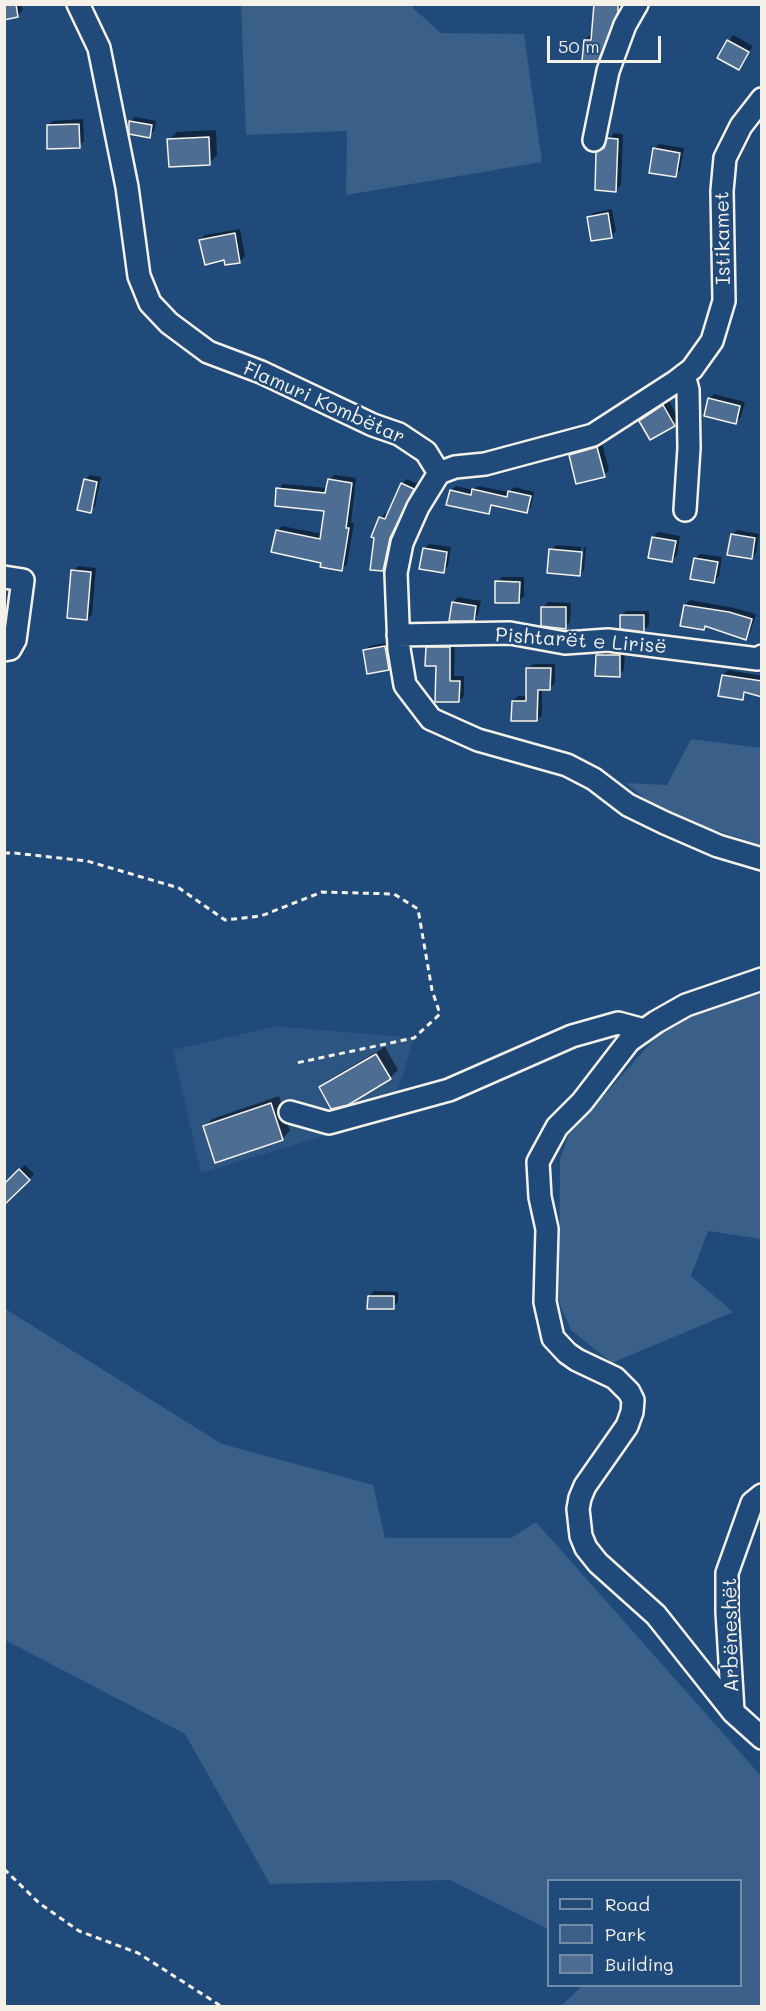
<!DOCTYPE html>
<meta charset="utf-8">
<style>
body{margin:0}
#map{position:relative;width:766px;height:2011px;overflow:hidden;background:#1f4a7a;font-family:Mali,sans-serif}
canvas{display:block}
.frame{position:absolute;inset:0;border:6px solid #f4f1e8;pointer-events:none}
.legend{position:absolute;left:547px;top:1879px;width:195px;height:108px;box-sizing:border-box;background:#1f4a7a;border:2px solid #748da6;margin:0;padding:8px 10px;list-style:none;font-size:18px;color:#f4f1e8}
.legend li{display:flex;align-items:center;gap:12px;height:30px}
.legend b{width:30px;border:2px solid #748da6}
.scale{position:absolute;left:547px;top:36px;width:114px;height:27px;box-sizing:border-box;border:3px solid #f4f1e8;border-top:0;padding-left:8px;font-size:18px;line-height:21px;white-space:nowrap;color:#f4f1e8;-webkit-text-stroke:4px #1f4a7a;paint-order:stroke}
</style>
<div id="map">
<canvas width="766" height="2011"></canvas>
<div class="frame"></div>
<ul class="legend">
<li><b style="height:8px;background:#1f4a7a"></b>Road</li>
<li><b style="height:16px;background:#3a5f88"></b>Park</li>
<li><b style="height:16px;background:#4d6e92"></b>Building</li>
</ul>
<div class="scale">50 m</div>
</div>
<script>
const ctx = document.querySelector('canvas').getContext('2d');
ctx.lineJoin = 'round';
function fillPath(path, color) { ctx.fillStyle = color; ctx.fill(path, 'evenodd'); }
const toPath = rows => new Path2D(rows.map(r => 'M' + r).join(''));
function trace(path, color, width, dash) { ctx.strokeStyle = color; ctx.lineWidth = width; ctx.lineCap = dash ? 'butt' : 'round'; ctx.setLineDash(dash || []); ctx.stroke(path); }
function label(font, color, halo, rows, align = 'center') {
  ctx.font = font + ' Mali,sans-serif'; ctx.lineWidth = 4.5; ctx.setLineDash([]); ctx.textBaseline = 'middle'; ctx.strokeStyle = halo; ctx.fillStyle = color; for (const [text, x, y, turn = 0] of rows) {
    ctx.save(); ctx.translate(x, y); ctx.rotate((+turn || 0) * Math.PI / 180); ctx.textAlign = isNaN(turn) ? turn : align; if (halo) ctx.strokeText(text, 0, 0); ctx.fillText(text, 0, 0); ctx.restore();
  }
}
const built = toPath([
 [276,1026,414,1038,396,1096,337,1132,201,1173,173,1050]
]);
const green = toPath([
 [241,5,413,5,413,8,441,33,524,34,542,162,346,195,347,131,246,135],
 [691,739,761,748,761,845,663,813,626,783,667,785],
 [761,993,761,1239,708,1231,691,1276,733,1312,612,1363,571,1330,559,1303,560,1159,568,1136,665,1027,724,1003],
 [4,1308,222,1444,373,1485,385,1538,511,1538,536,1522,761,1776,761,2006,561,2006,582,1986,740,1986,740,1880,548,1880,548,1929,450,1880,270,1884,185,1734,5,1640]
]);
const shadow = toPath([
 [4,4,21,4,23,10,18,15],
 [595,4,622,4,602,55,597,61,585,40,590,35,593,36],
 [733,35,753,46,738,68,719,58],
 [135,117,156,121,154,131,149,136,130,122],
 [83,119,84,141,79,146,48,126,53,121],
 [216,130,217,155,210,163,169,140,177,132],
 [614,133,623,134,621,185,616,190,598,153,606,146,609,139],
 [659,144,684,148,680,170,675,175,654,149],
 [612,209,616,231,611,236,588,218,593,213],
 [240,229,245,256,240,261,200,240,205,235],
 [714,394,745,402,741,417,736,422,709,399],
 [669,401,679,419,674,424,641,421],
 [602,443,609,470,604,475,571,455,576,450],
 [90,475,101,477,95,506,90,511,85,480],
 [334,475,356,478,351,523,354,523,347,564,342,569,323,562,277,531,282,526,322,534,326,509,278,489,283,484,328,488,329,480],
 [407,479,418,484,394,532,387,565,383,570,381,518,385,513,388,515,402,484],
 [456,486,473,490,478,486,509,492,514,487,534,492,531,507,526,511,493,504,488,512,451,491],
 [737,530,759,534,756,553,751,558,732,535],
 [658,532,680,536,677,555,672,560,653,537],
 [429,544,451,547,448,566,443,571,424,549],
 [556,545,581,547,579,571,582,571,584,547,586,547,584,570,579,575,551,550],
 [700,554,722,557,719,576,714,581,695,559],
 [78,566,96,568,92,614,87,619,73,571],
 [502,577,524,577,524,596,519,601,497,582],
 [458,597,481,601,478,614,473,619,453,602],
 [690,600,734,608,756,614,750,633,745,638,707,625,704,628,685,605],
 [548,602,571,603,570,622,565,627,543,607],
 [4,605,8,606,4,632],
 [626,611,649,611,649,625,644,630,621,616],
 [390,642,394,663,389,668,364,651,369,646],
 [455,642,454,676,464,676,464,696,459,701,427,648,432,643],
 [602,650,625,651,624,670,619,675,597,655],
 [533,664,555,664,555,683,550,688,542,688,542,715,537,720,513,701,518,696,527,696,528,669],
 [728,670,762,676,762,696,748,691,742,698,723,675],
 [385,1047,398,1070,390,1078,321,1087,328,1080],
 [279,1096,290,1131,282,1139,205,1127,212,1119],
 [25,1165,34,1174,8,1200,4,1186],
 [374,1291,398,1292,398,1302,393,1307,369,1296]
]);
const building = toPath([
 [4,4,16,4,18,17,4,20,4,4],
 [594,4,618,4,618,12,598,62,582,61,584,40,591,40,594,4],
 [727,40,749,52,739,70,717,58,727,40],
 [129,121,152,125,150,138,129,134,129,121],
 [79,124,80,148,47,149,47,125,79,124],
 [209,137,210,165,169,167,167,139,209,137],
 [607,138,618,139,616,192,595,190,596,152,604,148,607,138],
 [653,148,680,153,676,177,649,173,653,148],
 [608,213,612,238,591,241,587,217,608,213],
 [235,233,240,263,225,265,224,260,205,265,199,240,235,233],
 [708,398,740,406,736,424,704,416,708,398],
 [663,405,675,426,650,440,639,421,663,405],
 [597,447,605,477,576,484,569,455,597,447],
 [84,479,97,482,91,513,77,510,84,479],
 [328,479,352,483,346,528,349,528,342,571,320,567,321,563,271,552,276,530,320,539,324,511,275,506,276,488,325,493,328,479],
 [401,483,414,489,390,538,383,571,370,570,374,538,371,537,379,517,385,519,401,483],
 [472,489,507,497,508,491,531,496,527,513,491,505,489,514,446,505,450,490,471,495,472,489],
 [731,534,755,538,752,559,727,555,731,534],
 [652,537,676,541,672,562,648,558,652,537],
 [423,548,447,552,444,573,419,569,423,548],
 [549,549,582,552,580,576,547,573,549,549],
 [694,558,718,562,714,583,690,579,694,558],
 [71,570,91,572,87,620,67,618,71,570],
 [495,581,520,582,519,603,495,603,495,581],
 [452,602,476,606,474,621,449,621,452,602],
 [684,605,729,612,752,619,746,640,705,626,704,630,680,626,684,605],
 [541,607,566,607,566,629,541,626,541,607],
 [620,615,644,615,644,632,620,629,620,615],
 [385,646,389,670,367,674,363,650,385,646],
 [426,647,450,647,450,681,460,681,459,702,435,702,436,666,425,666,426,647],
 [596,655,620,655,620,677,595,676,596,655],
 [526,668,551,668,550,690,538,690,537,721,511,721,512,701,526,701,526,668],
 [722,675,762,681,762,697,744,692,743,700,718,696,722,675],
 [376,1054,391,1079,348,1105,331,1109,319,1087,376,1054],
 [271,1103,283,1140,215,1163,203,1126,271,1103],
 [19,1169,30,1180,4,1205,4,1184,19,1169],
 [368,1296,394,1296,394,1309,367,1309,368,1296]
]);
const path = toPath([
 [4,853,14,853,87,861,179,888,225,920,261,916,322,892,394,894,418,909,432,990,440,1014,414,1038,296,1063],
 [4,1869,39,1903,79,1931,138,1953,221,2006]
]);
const minor = toPath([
 [78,4,99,48,127,187,139,276,150,303,169,323,208,352,261,372,373,425,399,434,426,452,439,473,418,507,402,543,396,573,399,649,405,685,431,719,478,740,567,765,594,779,628,805,665,823,718,846,762,859],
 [594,140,608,71,625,25,637,4],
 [684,375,688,390,689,448,685,510],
 [439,473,455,467,485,464,593,435,675,382,692,369,712,341,724,301,722,191,725,158,741,126,762,99],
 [4,577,23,580,15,640,10,649,4,650],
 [398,635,510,633,565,643,608,640,758,659,762,656],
 [762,979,686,1005,656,1022,629,1041,582,1102,557,1127,538,1162,540,1197,547,1229,545,1302,553,1338,567,1353,577,1360,615,1378,629,1392,633,1400,632,1412,627,1426,585,1486,580,1498,578,1509,581,1536,586,1548,598,1563,656,1615,733,1712,762,1738],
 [290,1112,329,1123,449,1090,572,1036,618,1023,644,1030],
 [733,1711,727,1612,727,1573,752,1503,762,1495]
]);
const streetNames = [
 ["Istikamet",723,238,-91],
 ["Flamuri Kombëtar",324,403,24],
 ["Pishtarët e Lirisë",581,641,4],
 ["Arbëneshët",731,1635,-91]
];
fillPath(built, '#2d5581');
fillPath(green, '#3a5f88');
fillPath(shadow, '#0007');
fillPath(building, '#4d6e92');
trace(building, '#f4f1e8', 1.5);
trace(minor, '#f4f1e8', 26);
trace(path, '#f4f1e8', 3, [6, 4.5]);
trace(minor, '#1f4a7a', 21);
label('20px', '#f4f1e8', '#1f4a7a', streetNames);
</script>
